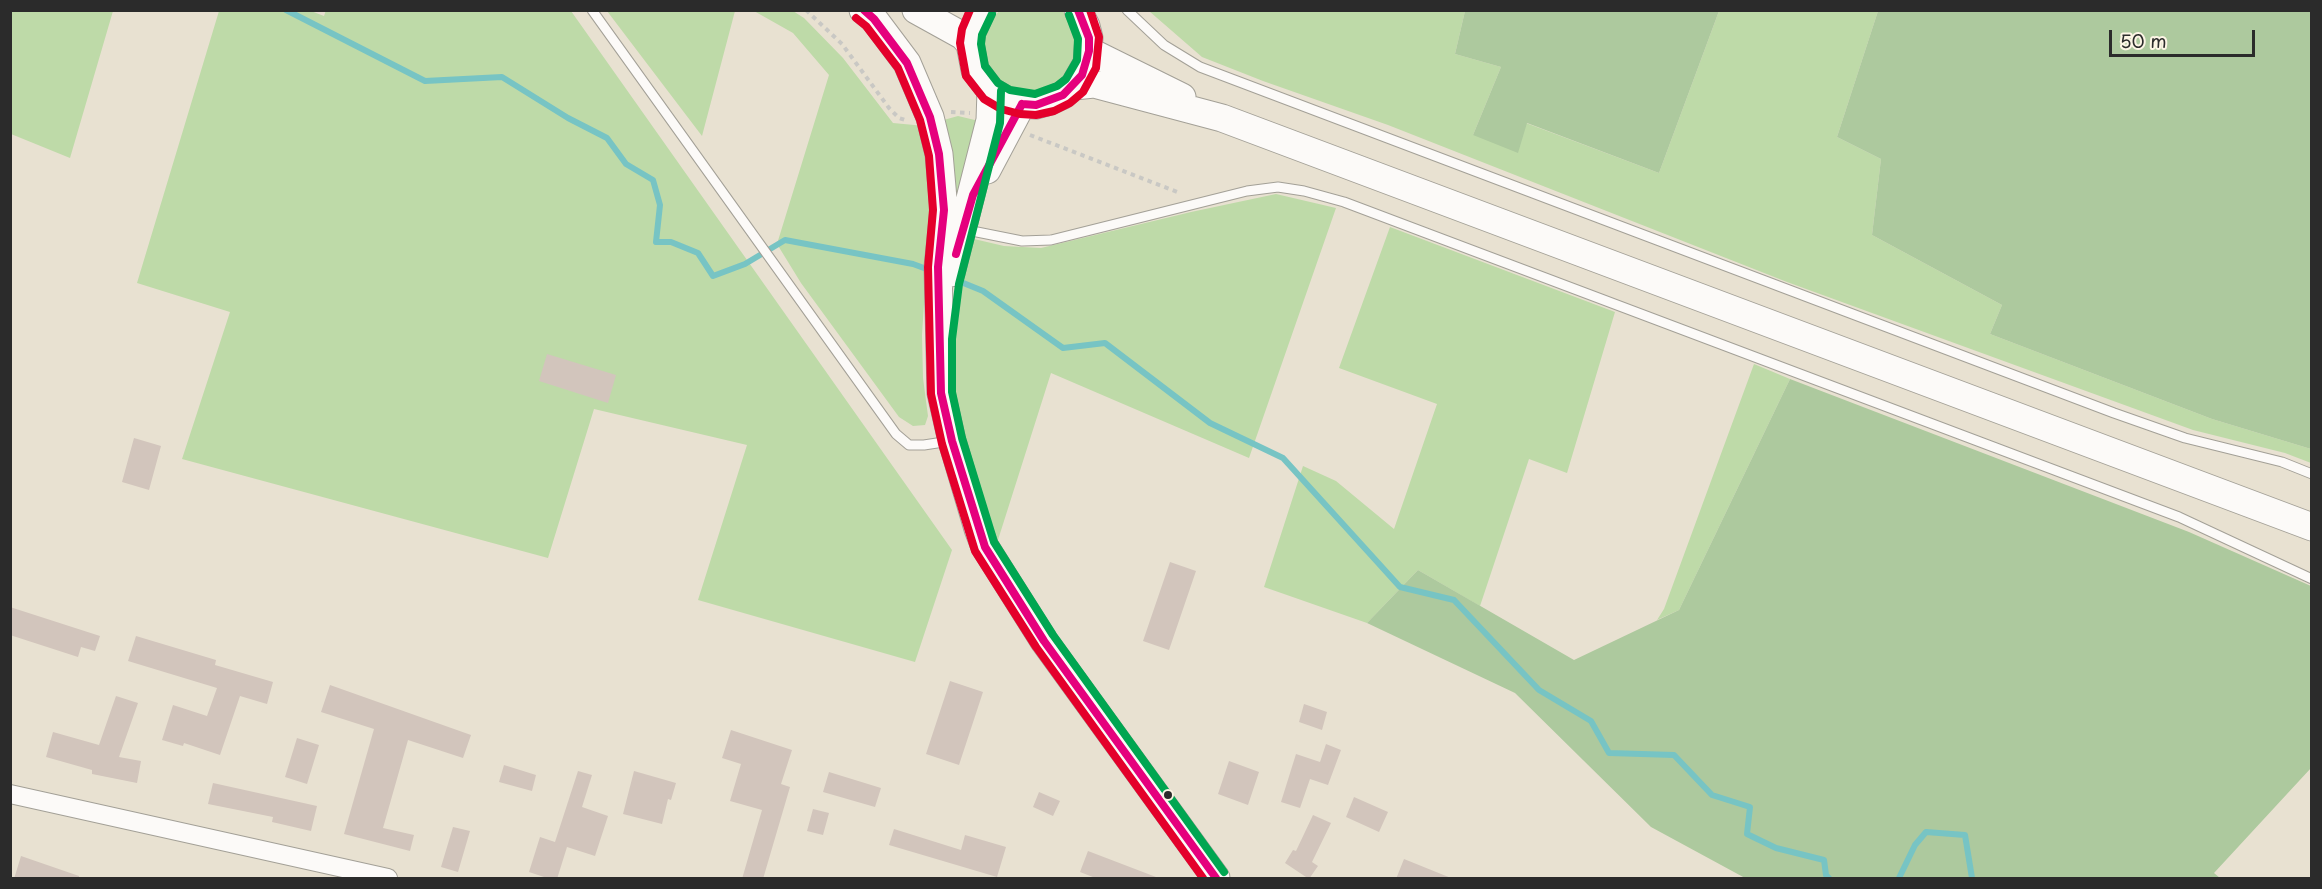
<!DOCTYPE html>
<style>
body{margin:0}
#map{position:relative;width:2322px;height:889px;overflow:hidden;background:#e8e1d1;font-family:"Playpen Sans",sans-serif}
canvas{display:block}
.frame{position:absolute;inset:0;border:12px solid #2b2b2b;pointer-events:none}
.scale{position:absolute;left:2109px;top:30px;width:146px;height:27px;box-sizing:border-box;border:3px solid #2b2b2b;border-top:0;padding-left:8px;font-size:18px;line-height:21px;white-space:nowrap;color:#2b2b2b;-webkit-text-stroke:4px #fcf5e5;paint-order:stroke}
</style>
<div id="map">
<canvas width="2322" height="889"></canvas>
<div class="frame"></div>
<div class="scale">50 m</div>
</div>
<script>
const ctx = document.querySelector('canvas').getContext('2d');
ctx.lineJoin = 'round';
function fillPath(path, color) { ctx.fillStyle = color; ctx.fill(path, 'evenodd'); }
const toPath = rows => new Path2D(rows.map(r => 'M' + r).join(''));
function trace(path, color, width, dash) { ctx.strokeStyle = color; ctx.lineWidth = width; ctx.lineCap = dash ? 'butt' : 'round'; ctx.setLineDash(dash || []); ctx.stroke(path); }
const green = toPath([
 [326,10,571,11,952,550,915,662,698,600,747,445,594,409,548,558,182,459,230,312,137,283,219,11,311,11,324,16],
 [10,11,113,11,70,158,11,134],
 [607,11,735,11,702,136],
 [754,11,793,11,804,18,843,58,893,123,925,126,931,160,932,241,925,289,922,335,923,378,928,416,925,425,913,426,899,417,801,283,777,244,829,75,793,33],
 [999,11,1062,11,1064,13,1073,26,1077,41,1076,56,1070,71,1060,82,1046,90,1031,92,1015,90,1001,83,991,72,984,58,983,42,986,27],
 [1149,11,1465,11,1455,54,1501,67,1473,135,1526,123,1659,173,1719,11,1878,11,1837,137,1881,159,1872,235,2002,305,1990,334,2212,419,2311,449,2311,463,2285,453,2193,430,1787,282,1388,125,1263,81,1202,57],
 [958,116,979,121,955,209,940,121],
 [1276,194,1336,208,1249,458,1051,373,997,543,976,494,952,395,952,341,960,293,974,239,1004,246,1041,248,1191,212],
 [1390,227,1615,312,1567,473,1529,459,1480,606,1418,570,1367,623,1264,587,1303,466,1336,481,1394,529,1437,404,1339,368],
 [1754,364,1790,379,1679,610,1657,620,1664,609]
]);
const forest = toPath([
 [1465,11,1465,10,1719,11,1659,173,1527,123,1518,153,1473,135,1501,67,1455,54],
 [1878,11,2311,11,2311,449,2212,419,1990,334,2002,305,1872,235,1881,159,1837,137],
 [1790,379,2189,532,2311,586,2311,768,2214,873,2220,878,1745,878,1651,827,1515,693,1367,623,1418,570,1574,660,1679,610]
]);
const stream = toPath([
 [286,10,425,81,502,77,568,118,607,138,626,164,653,180,660,205,656,242,671,242,698,253,713,276,745,264,785,240,913,264,932,271],
 [956,280,983,291,1063,348,1105,343,1210,423,1283,458,1400,587,1454,600,1539,690,1591,721,1609,753,1674,755,1712,795,1750,807,1747,834,1776,848,1824,860,1826,875,1829,878],
 [1899,878,1915,845,1926,832,1965,835,1972,878]
]);
const building = toPath([
 [547,354,616,375,608,403,539,381],
 [134,438,161,446,149,490,122,482],
 [1170,562,1196,571,1169,650,1143,641],
 [10,607,100,636,95,651,81,647,78,657,10,635],
 [136,636,216,660,215,665,273,682,267,704,240,696,220,755,184,743,183,746,162,740,173,705,207,716,217,688,128,661],
 [950,681,983,692,959,765,926,754],
 [330,685,471,735,463,758,408,740,383,828,414,835,410,851,344,834,374,729,321,712],
 [116,696,138,703,119,757,141,761,137,783,92,774,92,770,46,757,53,732,99,745],
 [1304,704,1327,712,1322,730,1299,722],
 [731,730,792,750,781,784,790,787,763,879,742,879,762,810,730,801,741,764,722,758],
 [297,738,319,745,307,784,285,777],
 [1326,744,1341,750,1328,785,1310,779,1300,808,1281,802,1296,754,1320,762],
 [1229,761,1259,772,1248,805,1218,794],
 [504,765,536,775,532,791,499,782],
 [578,771,592,775,582,807,608,816,595,856,567,847,557,879,550,879,529,872,540,837,555,842],
 [634,771,676,783,671,800,668,799,662,824,623,814],
 [829,772,881,788,875,807,823,792],
 [213,783,317,806,311,831,272,822,273,817,208,804],
 [1039,792,1060,801,1053,816,1033,807],
 [1354,797,1388,812,1379,832,1346,817],
 [813,809,829,813,823,835,807,831],
 [1313,815,1331,823,1312,862,1318,866,1309,879,1285,863,1293,850,1296,851],
 [453,827,470,831,458,872,441,867],
 [894,829,961,850,965,835,1006,847,997,877,889,845],
 [1088,851,1156,877,1156,879,1098,879,1080,872],
 [21,856,79,876,79,879,14,879],
 [1404,859,1451,878,1451,879,1396,879]
]);
const path = toPath([
 [806,10,842,44,889,108,899,118,908,121],
 [951,112,970,113],
 [1030,135,1180,193]
]);
const lane = toPath([
 [592,10,896,434,909,445,924,445,950,441],
 [1127,10,1164,45,1200,67,2114,413,2185,438,2282,462,2312,474],
 [964,227,972,231,1022,241,1051,240,1247,191,1278,187,1304,191,1344,202,2179,517,2312,579]
]);
const street = toPath([
 [10,794,388,878]
]);
const secondary = toPath([
 [863,10,874,19,907,63,930,117,939,154,944,210,938,267,941,393,952,441,978,529,985,547,1044,641,1216,878],
 [916,10,963,36,970,44],
 [982,10,972,32,970,44,975,70,991,91,1006,100,1022,104,1036,105,1050,101,1063,95,1074,86,1087,63,1089,38,1086,26,1078,10],
 [1089,51,1182,97],
 [1074,86,1094,84,1222,118,2312,527],
 [987,170,1022,104],
 [951,273,990,120,991,91]
]);
const bus1 = toPath([
 [864,10,874,19,907,63,930,117,939,154,944,210,938,267,941,393,952,441,985,547,1044,641,1216,878],
 [1022,104,1036,105,1063,95,1082,75,1089,51,1089,38,1078,10],
 [956,254,973,195,1022,104]
]);
const bus2 = toPath([
 [970,10,962,29,960,43,966,76,984,99,1001,109,1020,114,1036,115,1054,111,1070,103,1083,92,1096,68,1099,37,1090,10],
 [856,18,866,26,898,68,920,120,929,156,933,210,928,267,931,394,942,444,975,551,1036,647,1203,878]
]);
const bus3 = toPath([
 [992,14,982,35,981,44,985,66,998,83,1010,90,1035,94,1057,86,1066,79,1077,60,1078,39,1069,15],
 [1001,91,1000,123,959,284,952,339,952,392,962,438,994,542,1053,635,1224,872]
]);
const markers = [
 [1168,795,5,"#2b2b2b"]
];
fillPath(green, '#bedaa8');
fillPath(forest, '#adc99e');
trace(stream, '#77c4c4', 6);
fillPath(building, '#d2c5bc');
trace(lane, '#a3a097', 11);
trace(street, '#a3a097', 20);
trace(secondary, '#a3a097', 29);
trace(path, '#c9c8c4', 4, [4.5, 4.5]);
trace(lane, '#fcfaf8', 9);
trace(street, '#fcfaf8', 18);
trace(secondary, '#fcfaf8', 27);
trace(bus1, '#e5007d', 8);
trace(bus2, '#e4002b', 8);
trace(bus3, '#00a651', 8);
for (const [x, y, r, color] of markers) { const dot = new Path2D(); dot.arc(x, y, r, 0, 2 * Math.PI); ctx.fillStyle = color; ctx.fill(dot); trace(dot, '#fcf5e5', 2); }
</script>
